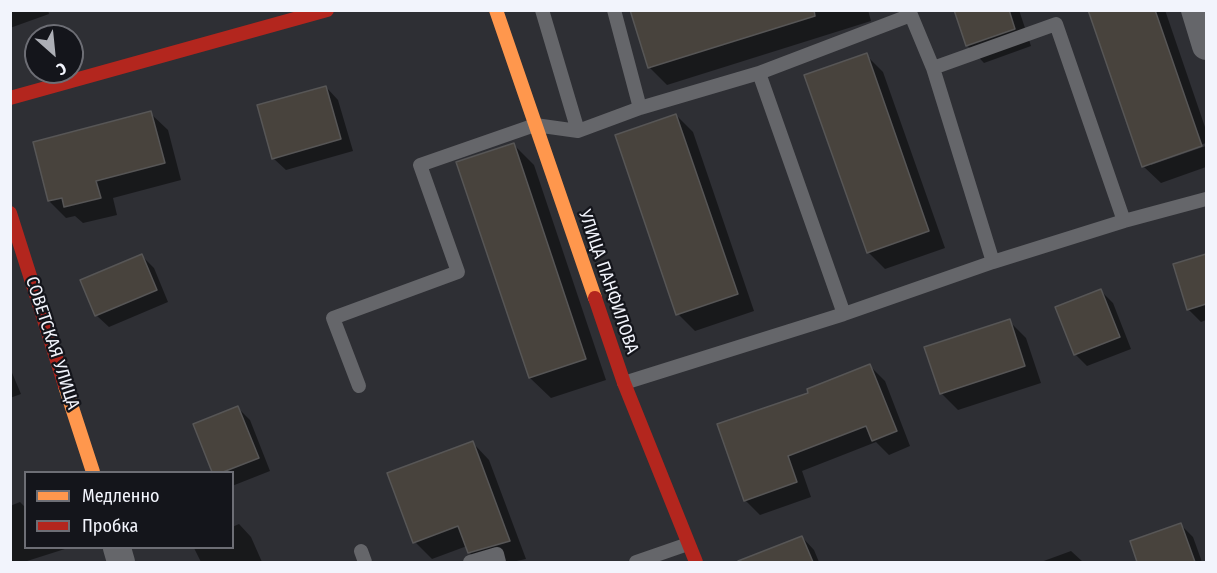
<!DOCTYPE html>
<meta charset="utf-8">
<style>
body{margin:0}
#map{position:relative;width:1217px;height:573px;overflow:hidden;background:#2e2f34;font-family:"Fira Sans Condensed",sans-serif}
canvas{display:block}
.frame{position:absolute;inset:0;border:12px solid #f2f4fc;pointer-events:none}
.legend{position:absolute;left:24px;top:471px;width:210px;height:78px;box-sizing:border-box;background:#14151b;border:2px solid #6d6e75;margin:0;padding:8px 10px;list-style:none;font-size:18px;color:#f2f4fc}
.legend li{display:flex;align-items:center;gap:12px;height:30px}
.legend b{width:30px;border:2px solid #6d6e75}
.north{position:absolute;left:24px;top:24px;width:60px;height:60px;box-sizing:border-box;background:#14151b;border:2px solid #6d6e75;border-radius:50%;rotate:153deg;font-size:16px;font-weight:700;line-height:24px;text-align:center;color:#f2f4fc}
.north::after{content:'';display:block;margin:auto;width:21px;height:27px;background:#adafb6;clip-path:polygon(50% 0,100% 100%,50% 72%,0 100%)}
</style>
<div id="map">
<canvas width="1217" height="573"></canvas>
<div class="frame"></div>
<ul class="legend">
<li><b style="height:8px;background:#ff974d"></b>Медленно</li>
<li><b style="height:8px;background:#b3261e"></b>Пробка</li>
</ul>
<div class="north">С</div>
</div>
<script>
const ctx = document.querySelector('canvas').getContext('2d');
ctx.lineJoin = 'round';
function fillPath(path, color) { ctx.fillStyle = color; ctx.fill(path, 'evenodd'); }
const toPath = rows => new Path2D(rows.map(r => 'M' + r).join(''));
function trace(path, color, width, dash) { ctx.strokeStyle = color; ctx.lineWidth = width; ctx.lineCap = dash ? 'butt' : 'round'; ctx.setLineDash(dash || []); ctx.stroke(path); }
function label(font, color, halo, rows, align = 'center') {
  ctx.font = font + ' "Fira Sans Condensed",sans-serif'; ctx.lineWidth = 4.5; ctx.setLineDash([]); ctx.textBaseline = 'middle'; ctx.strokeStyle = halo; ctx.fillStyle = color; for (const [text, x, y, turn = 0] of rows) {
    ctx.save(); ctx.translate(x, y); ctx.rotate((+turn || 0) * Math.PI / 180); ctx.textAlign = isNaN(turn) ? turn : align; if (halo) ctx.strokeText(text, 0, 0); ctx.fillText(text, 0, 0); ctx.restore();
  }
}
const shadow = toPath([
 [10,10,48,10,49,14,10,28],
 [643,10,868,10,871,21,667,85,650,68,633,14],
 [956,10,1019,10,1031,46,984,63,967,45],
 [1089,10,1165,10,1206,130,1206,143,1151,162,1151,165,1206,146,1206,167,1161,183,1143,166],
 [866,55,883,72,945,248,885,269,868,252],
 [326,87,338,100,353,151,286,170,273,158],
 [150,113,168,130,181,180,113,198,117,215,83,223,75,216,66,218,49,201],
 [676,115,693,132,754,311,695,331,678,314],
 [513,144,534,165,606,380,551,398,530,378,458,163],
 [142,256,154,268,168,302,109,327,96,315],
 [1206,256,1206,320,1201,322,1188,309,1175,265],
 [1101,291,1113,303,1131,349,1087,366,1075,354],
 [1009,321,1026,338,1041,383,958,410,941,393],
 [870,366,885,381,910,446,889,455,876,442,802,471,811,497,760,515,745,500,810,394],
 [10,368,21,394,10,398],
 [238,408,250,420,270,471,232,486,232,472,214,472,195,425],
 [472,442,489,460,526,559,512,562,479,562,469,552,467,546,432,559,415,542],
 [20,502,26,508,26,548,68,548,24,562,11,562,10,506],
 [239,524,251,537,262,562,201,562,194,548,232,548,232,527],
 [1181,525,1193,537,1202,562,1139,562,1132,542],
 [802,537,814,550,819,562,766,562,762,553],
 [1071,551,1083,562,1041,562]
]);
const building = toPath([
 [630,10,814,10,815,16,648,68,630,10],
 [954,10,1009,10,1015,29,966,46,954,10],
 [1088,10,1155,10,1202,146,1142,167,1088,10],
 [867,53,929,231,867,253,804,75,867,53],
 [326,86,341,139,272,159,257,105,326,86],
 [151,111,165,163,96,181,101,198,64,207,62,198,48,201,33,142,151,111],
 [676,114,738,294,676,315,615,135,676,114],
 [514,143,586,359,529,378,456,162,514,143],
 [142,254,157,290,95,316,80,280,142,254],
 [1206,254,1206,304,1187,310,1173,264,1206,254],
 [1101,289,1120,337,1074,355,1055,307,1101,289],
 [1010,319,1025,366,940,394,924,347,1010,319],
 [870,364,897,431,872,441,866,426,788,456,797,482,744,501,717,424,808,393,807,389,870,364],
 [238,406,259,458,223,472,212,472,193,424,238,406],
 [473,441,510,541,468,553,458,526,413,543,387,473,473,441],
 [1181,523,1195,562,1137,562,1130,541,1181,523],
 [802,536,813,562,738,562,738,561,802,536]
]);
const lane = toPath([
 [542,10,578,131],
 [614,10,640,108],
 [993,262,933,68,1056,24,1124,221],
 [844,314,759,73,911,15,933,68],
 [624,383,844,314,993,262,1124,221,1206,199],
 [359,386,333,318,458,272,420,165,535,125,578,131,640,108,759,73],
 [361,551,365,562],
 [470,562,497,554,499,562],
 [636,562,688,544]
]);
const street = toPath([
 [1195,10,1206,46],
 [117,548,121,562]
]);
const slow = toPath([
 [496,10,595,298],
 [65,386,93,472]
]);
const jam = toPath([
 [10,98,327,10],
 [10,213,65,386],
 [595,298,624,383,696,562]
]);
const streetNames = [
 ["УЛИЦА ПАНФИЛОВА",608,282,71],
 ["СОВЕТСКАЯ УЛИЦА",52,343,72]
];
fillPath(shadow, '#0007');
fillPath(building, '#48433d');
trace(building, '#575656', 1.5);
trace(lane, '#65666a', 14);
trace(street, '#65666a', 28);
trace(slow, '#ff974d', 14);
trace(jam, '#b3261e', 14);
label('18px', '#f2f4fc', '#14151b', streetNames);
</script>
